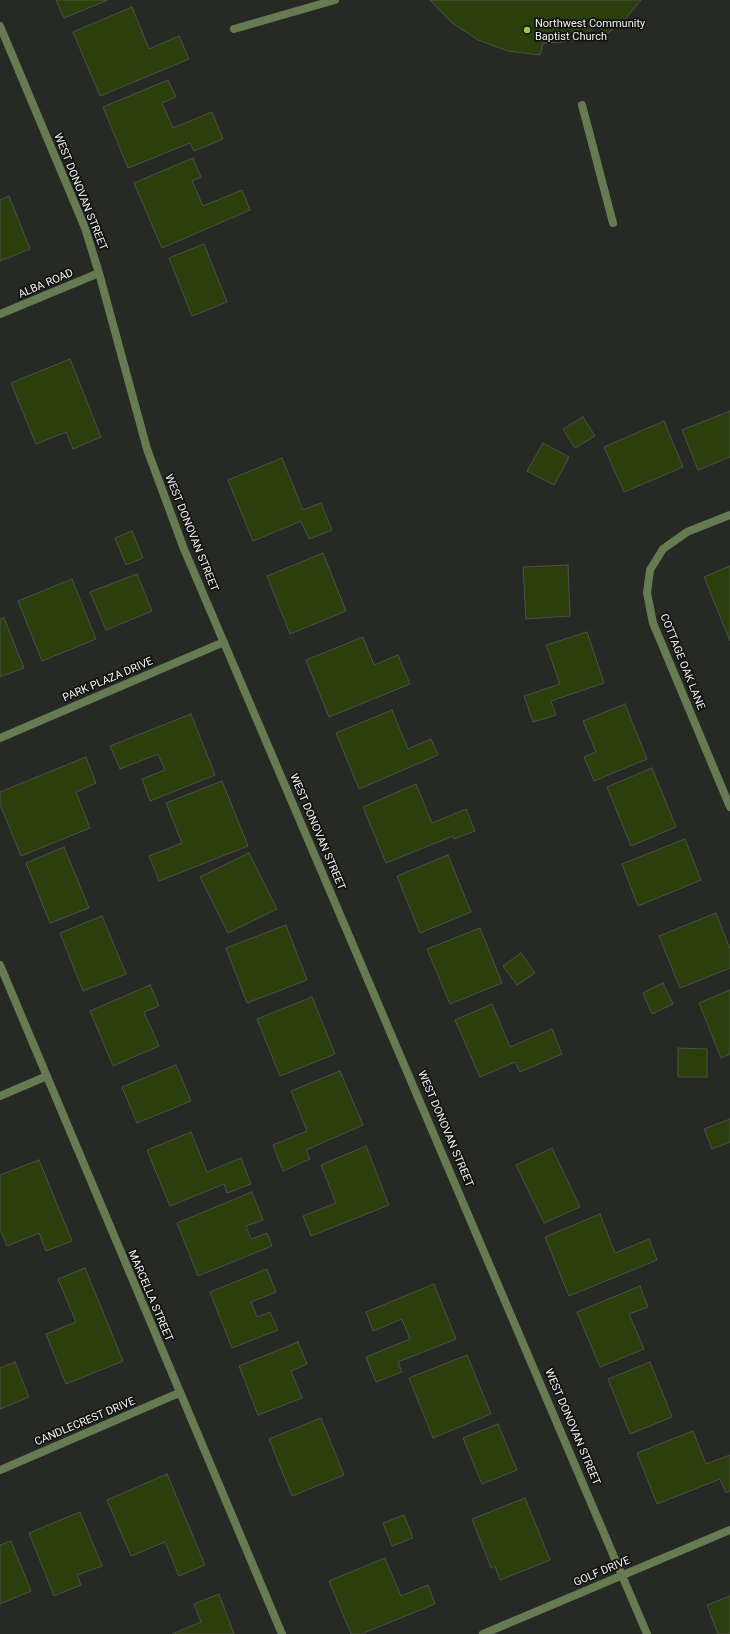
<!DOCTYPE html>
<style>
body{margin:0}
canvas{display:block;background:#272925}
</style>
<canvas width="730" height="1634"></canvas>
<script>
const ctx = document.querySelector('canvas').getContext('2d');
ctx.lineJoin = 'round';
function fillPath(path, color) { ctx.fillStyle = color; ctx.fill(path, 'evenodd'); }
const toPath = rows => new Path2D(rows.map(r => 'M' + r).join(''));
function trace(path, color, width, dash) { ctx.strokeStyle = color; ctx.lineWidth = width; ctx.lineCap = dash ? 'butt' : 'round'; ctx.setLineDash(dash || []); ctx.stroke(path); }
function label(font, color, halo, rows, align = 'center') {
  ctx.font = font + ' Roboto,sans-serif'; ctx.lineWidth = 3.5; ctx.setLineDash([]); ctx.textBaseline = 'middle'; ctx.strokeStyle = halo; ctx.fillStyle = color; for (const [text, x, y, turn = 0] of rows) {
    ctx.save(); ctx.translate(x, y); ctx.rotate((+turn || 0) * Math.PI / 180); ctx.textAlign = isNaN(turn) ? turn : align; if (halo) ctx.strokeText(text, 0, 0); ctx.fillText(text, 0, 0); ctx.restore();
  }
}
const building = toPath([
 [56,0,108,0,64,18,56,0],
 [430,0,641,0,626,18,606,35,598,25,582,36,563,42,543,43,540,55,508,51,478,40,451,22,430,0],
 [132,7,149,49,179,36,189,59,100,96,73,32,132,7],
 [168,80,176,97,162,103,173,128,212,112,223,139,194,151,190,143,128,168,103,107,168,80],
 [193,158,201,177,192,181,203,206,242,190,250,210,162,248,134,183,193,158],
 [9,196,30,249,0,261,0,200,9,196],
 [204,244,227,302,192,316,169,258,204,244],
 [70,359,101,437,73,449,66,432,36,444,11,383,70,359],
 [730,411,730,457,698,470,682,430,730,411],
 [583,417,595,436,575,448,563,429,583,417],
 [664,421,683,467,624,492,604,447,664,421],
 [543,443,569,457,554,485,527,471,543,443],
 [282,458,303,510,321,503,332,530,309,539,301,521,253,541,228,480,282,458],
 [132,531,143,558,126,565,115,538,132,531],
 [323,553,346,611,290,634,267,576,323,553],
 [568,565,570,616,526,619,523,567,568,565],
 [730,566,730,641,704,577,730,566],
 [137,574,152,611,106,630,90,592,137,574],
 [72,579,96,639,42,661,18,601,72,579],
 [4,618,24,668,0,677,0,619,4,618],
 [587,632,604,683,551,701,556,715,533,722,524,696,560,684,546,645,587,632],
 [363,637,374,665,398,655,410,684,329,717,306,660,363,637],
 [625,704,647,759,594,781,584,757,596,752,583,721,625,704],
 [392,710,408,749,431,739,438,755,359,789,336,733,392,710],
 [191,714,215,775,150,801,142,779,165,770,158,754,120,769,110,746,191,714],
 [86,757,96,783,76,792,90,828,21,856,0,804,0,792,86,757],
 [652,768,676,827,631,846,607,787,652,768],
 [222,781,248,846,159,881,149,856,182,843,166,803,222,781],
 [416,784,432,823,466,809,475,831,454,839,453,836,386,863,363,807,416,784],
 [685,839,701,880,638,906,622,864,685,839],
 [64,847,89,908,50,923,26,863,64,847],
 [249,853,277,909,228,933,200,877,249,853],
 [448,855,471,912,420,933,397,876,448,855],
 [716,913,730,949,730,968,680,988,659,936,716,913],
 [102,916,126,974,83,991,60,933,102,916],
 [286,925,307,980,247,1003,226,948,286,925],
 [480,928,502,983,450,1004,427,949,480,928],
 [521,953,535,973,517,985,503,966,521,953],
 [663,983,673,1004,652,1014,643,993,663,983],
 [150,985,159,1006,144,1012,159,1046,113,1066,90,1011,150,985],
 [730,990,730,1054,721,1058,699,1003,730,990],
 [312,997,335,1054,280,1076,257,1019,312,997],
 [492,1004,510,1047,552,1029,562,1054,520,1072,515,1062,480,1077,455,1020,492,1004],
 [678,1048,707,1049,707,1077,678,1077,678,1048],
 [176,1065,191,1101,137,1123,122,1087,176,1065],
 [340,1071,363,1125,306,1150,310,1159,283,1171,273,1145,307,1131,291,1091,340,1071],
 [730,1119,730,1142,712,1149,704,1129,730,1119],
 [191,1132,207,1172,241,1158,251,1184,227,1193,224,1184,170,1206,147,1150,191,1132],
 [366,1146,389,1205,311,1236,303,1216,336,1203,321,1165,366,1146],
 [552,1148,580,1207,544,1223,516,1165,552,1148],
 [39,1160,72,1241,46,1251,39,1233,7,1246,0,1229,0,1175,39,1160],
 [252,1192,263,1220,246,1226,251,1239,267,1233,272,1246,198,1276,177,1223,252,1192],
 [600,1214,615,1253,649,1239,657,1260,569,1296,545,1237,600,1214],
 [85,1268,123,1361,66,1384,46,1334,76,1322,58,1279,85,1268],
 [267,1269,276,1292,251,1302,257,1317,270,1312,278,1330,232,1348,210,1292,267,1269],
 [434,1284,456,1339,398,1362,402,1372,376,1382,366,1357,410,1339,402,1319,373,1331,366,1312,434,1284],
 [640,1286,648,1307,629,1314,644,1349,600,1367,577,1312,640,1286],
 [298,1342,307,1364,291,1371,302,1398,258,1415,239,1366,298,1342],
 [467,1355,491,1414,433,1438,409,1378,467,1355],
 [15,1362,29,1397,0,1409,0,1368,15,1362],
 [650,1362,672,1417,630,1434,608,1379,650,1362],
 [321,1418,344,1475,292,1496,269,1439,321,1418],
 [498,1424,517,1470,482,1484,463,1438,498,1424],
 [693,1431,706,1464,730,1455,730,1491,726,1493,720,1479,657,1504,637,1453,693,1431],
 [167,1474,205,1565,179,1576,165,1542,131,1556,107,1500,167,1474],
 [525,1498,550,1560,500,1580,495,1566,491,1568,472,1519,525,1498],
 [80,1512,102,1566,77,1575,81,1585,54,1596,29,1533,80,1512],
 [404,1515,413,1538,392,1546,383,1523,404,1515],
 [11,1541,31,1591,0,1604,0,1545,11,1541],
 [385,1558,401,1596,428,1585,435,1604,361,1634,351,1634,329,1581,385,1558],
 [219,1594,234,1634,172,1634,201,1622,194,1604,219,1594],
 [730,1596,730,1634,718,1634,707,1605,730,1596]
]);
const lane = toPath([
 [234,29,335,0],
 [582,105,613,223]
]);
const street = toPath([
 [0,26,85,228,99,273,147,449,184,549,647,1634],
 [0,314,99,273],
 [730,515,687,532,663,549,650,570,647,593,653,623,730,807],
 [0,738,224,642],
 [0,965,282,1634],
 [0,1096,47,1076],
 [0,1470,179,1393],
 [483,1634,730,1530]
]);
const markers = [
 [527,30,4,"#91cd3f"]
];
const poiNames = [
 ["Northwest Community",535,24],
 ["Baptist Church",535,37]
];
const streetNames = [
 ["WEST DONOVAN STREET",80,192,68],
 ["ALBA ROAD",46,284,-23],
 ["WEST DONOVAN STREET",191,533,68],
 ["COTTAGE OAK LANE",682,662,68],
 ["PARK PLAZA DRIVE",108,680,-23],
 ["WEST DONOVAN STREET",317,832,67],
 ["WEST DONOVAN STREET",445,1129,67],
 ["MARCELLA STREET",150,1296,67],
 ["CANDLECREST DRIVE",85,1422,-23],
 ["WEST DONOVAN STREET",572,1427,67],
 ["GOLF DRIVE",602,1572,-23]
];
fillPath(building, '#2a3f0c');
trace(building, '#4d4f4b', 1);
trace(lane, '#677b53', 8);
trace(street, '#677b53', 8);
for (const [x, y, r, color] of markers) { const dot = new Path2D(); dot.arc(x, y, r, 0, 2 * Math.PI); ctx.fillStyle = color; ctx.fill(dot); trace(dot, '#111210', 1.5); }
label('11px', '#f2f4f1', '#111210', poiNames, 'left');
label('11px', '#f2f4f1', '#111210', streetNames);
</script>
